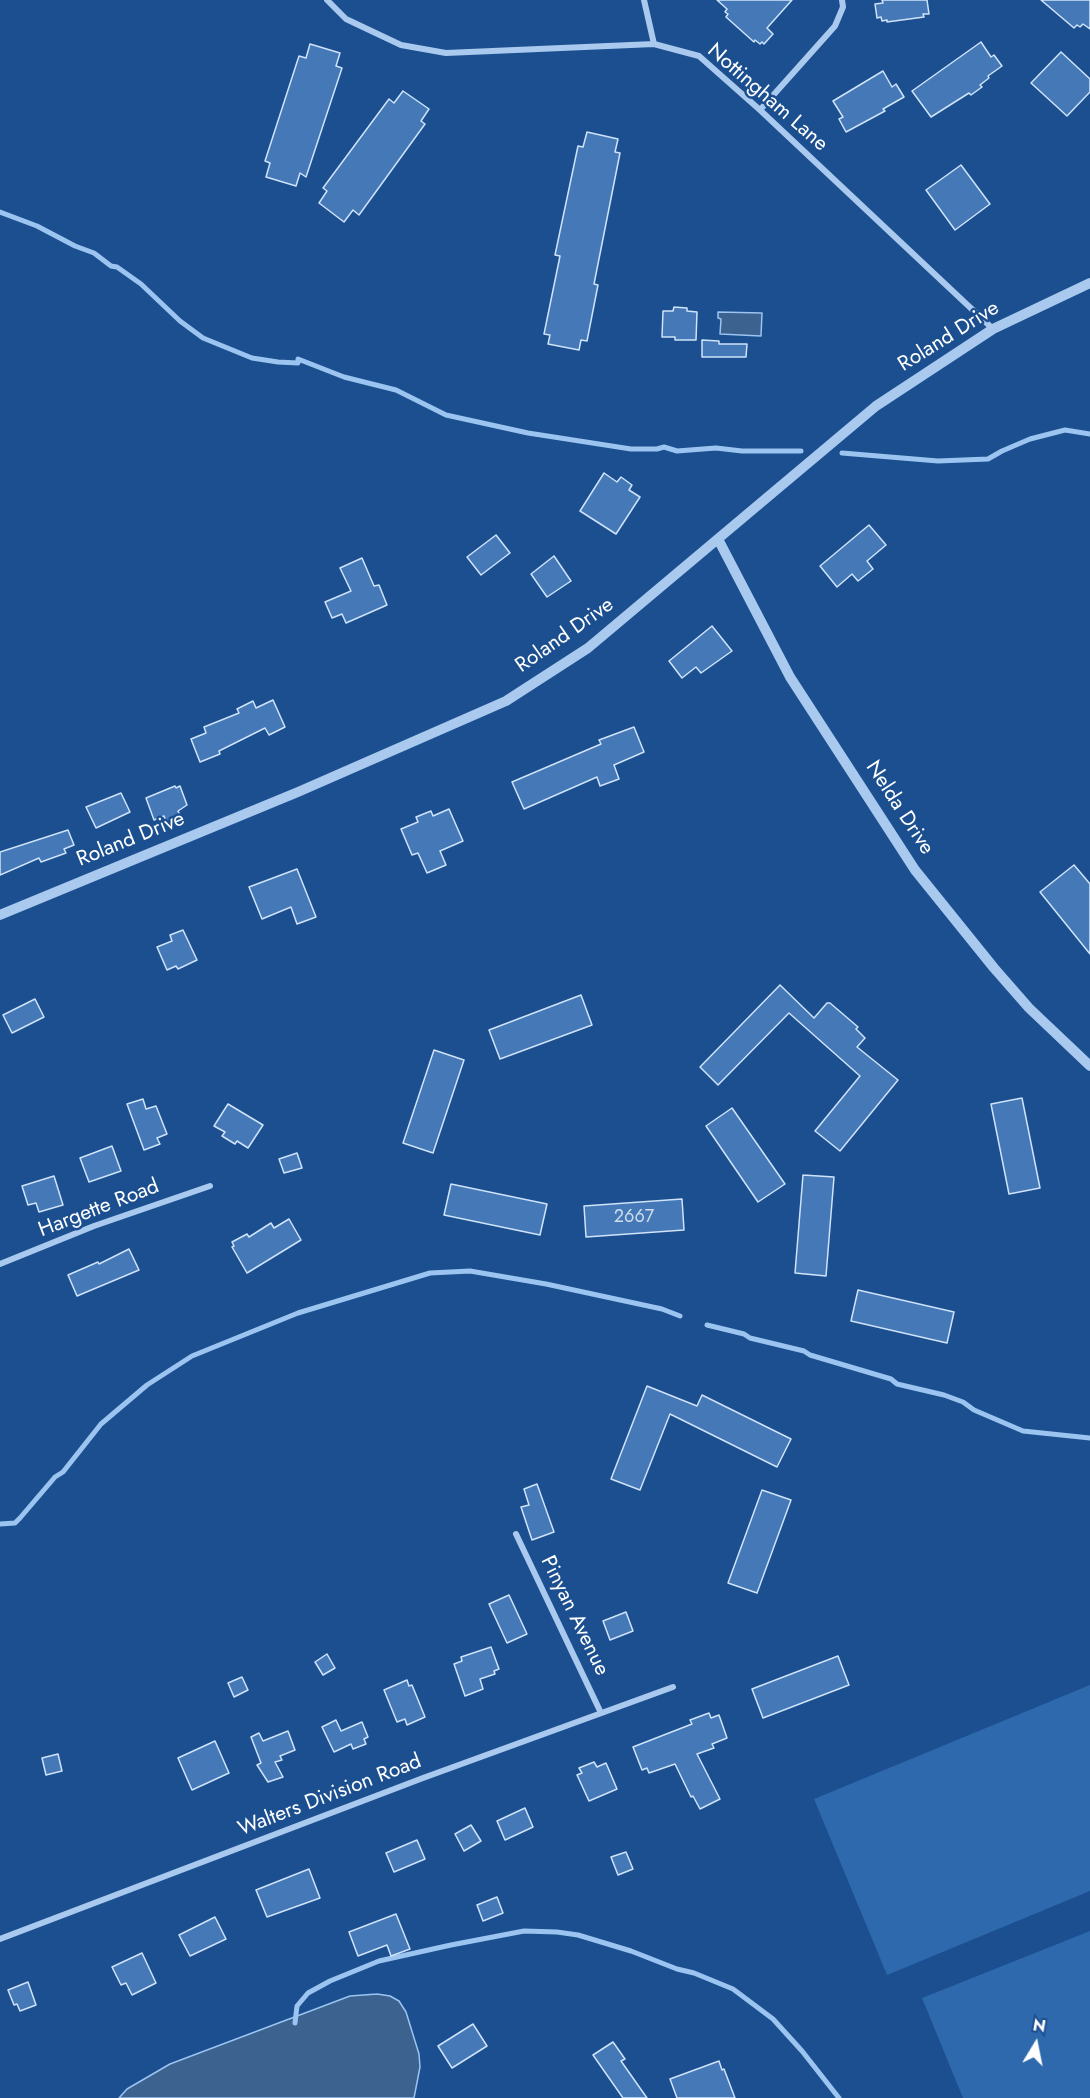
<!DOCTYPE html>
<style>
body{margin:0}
#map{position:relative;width:1090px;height:2098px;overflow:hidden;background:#1b4f8f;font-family:Jost,sans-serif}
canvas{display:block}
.north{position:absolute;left:1006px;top:2014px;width:60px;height:60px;-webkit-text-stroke:4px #1b4f8f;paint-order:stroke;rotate:10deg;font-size:16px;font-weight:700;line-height:24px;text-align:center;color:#fff}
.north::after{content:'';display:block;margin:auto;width:21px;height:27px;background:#fff;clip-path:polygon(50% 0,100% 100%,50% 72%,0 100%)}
</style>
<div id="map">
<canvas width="1090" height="2098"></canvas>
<div class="north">N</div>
</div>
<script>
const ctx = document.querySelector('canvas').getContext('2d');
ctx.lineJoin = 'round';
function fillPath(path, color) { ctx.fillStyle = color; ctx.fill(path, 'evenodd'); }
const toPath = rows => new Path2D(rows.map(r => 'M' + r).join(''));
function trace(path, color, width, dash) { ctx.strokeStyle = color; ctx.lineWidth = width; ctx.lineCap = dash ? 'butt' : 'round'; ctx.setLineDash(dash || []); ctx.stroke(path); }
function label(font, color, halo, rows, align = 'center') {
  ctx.font = font + ' Jost,sans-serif'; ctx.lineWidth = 5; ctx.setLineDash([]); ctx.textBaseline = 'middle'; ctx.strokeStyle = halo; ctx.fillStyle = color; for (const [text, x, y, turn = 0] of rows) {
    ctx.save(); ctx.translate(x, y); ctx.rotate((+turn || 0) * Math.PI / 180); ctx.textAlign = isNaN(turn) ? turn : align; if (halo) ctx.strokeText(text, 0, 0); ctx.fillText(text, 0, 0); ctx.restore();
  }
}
const green = toPath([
 [1090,1685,1090,1891,887,1975,814,1799],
 [1090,1931,1090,2098,963,2098,922,1998]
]);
const water = toPath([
 [718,312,762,313,761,336,720,334,721,319,718,318,718,312],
 [377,1994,390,1996,399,2001,406,2012,419,2054,420,2067,414,2098,119,2098,127,2089,170,2064,350,1996,377,1994]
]);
const stream = toPath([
 [0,212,37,226,75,246,94,253,111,266,117,267,141,284,180,321,203,338,252,358,278,362,298,363,298,359,344,377,396,390,446,415,528,433,631,449,657,449,664,447,677,451,716,448,742,451,801,451],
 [842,453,938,461,988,459,1002,451,1030,439,1065,430,1090,434],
 [707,1325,744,1334,750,1338,804,1351,810,1355,891,1379,897,1384,944,1395,963,1402,974,1410,1023,1431,1090,1438],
 [0,1524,15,1523,20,1518,55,1477,63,1472,101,1424,147,1385,192,1356,298,1313,430,1273,470,1271,546,1284,662,1309,680,1316],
 [295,2023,297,2006,308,1993,330,1981,379,1961,451,1945,524,1931,557,1932,578,1935,631,1951,677,1969,694,1973,733,1989,773,2019,802,2051,839,2098]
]);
const building = toPath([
 [717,0,792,0,767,28,773,34,764,44,762,42,760,44,755,40,754,42,726,17,728,14,725,12,727,9,717,0],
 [882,0,927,0,929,14,923,14,924,17,887,22,887,20,882,21,881,17,877,18,875,4,883,3,882,0],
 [1041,0,1090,0,1090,29,1083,24,1080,27,1077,25,1074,28,1041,0],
 [981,42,991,57,994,55,1002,66,988,76,989,78,980,85,982,87,971,95,969,93,931,117,912,91,981,42],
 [310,44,340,53,336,66,342,68,306,177,300,173,296,186,266,177,270,163,265,161,299,56,306,58,310,44],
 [1061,52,1090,79,1090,92,1067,116,1031,83,1061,52],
 [883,71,892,87,896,84,904,97,883,109,885,111,846,132,839,119,843,117,833,101,883,71],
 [403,91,429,109,421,121,425,124,359,215,353,210,344,222,319,203,327,191,323,188,389,99,394,103,403,91],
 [587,132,618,139,615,152,620,153,594,284,598,285,587,341,581,340,579,350,548,344,550,335,544,334,560,256,555,255,578,146,583,147,587,132],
 [961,165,990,204,955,230,926,190,961,165],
 [674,307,687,308,687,311,697,312,696,340,675,340,675,337,662,337,663,311,673,311,674,307],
 [702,340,719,341,719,344,747,344,746,357,702,357,702,340],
 [604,473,617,482,621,477,632,485,629,490,640,497,616,534,580,511,604,473],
 [869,525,886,545,867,561,873,569,858,581,852,574,837,587,820,566,869,525],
 [496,535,510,553,481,575,467,557,496,535],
 [554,556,571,581,547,597,531,574,554,556],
 [362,558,374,586,379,585,387,605,346,623,342,614,332,618,325,602,351,591,340,568,362,558],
 [712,626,732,651,701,673,696,667,682,678,669,661,712,626],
 [273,700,285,727,269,735,265,728,219,751,220,754,200,762,191,739,206,733,204,727,239,713,237,709,253,701,256,708,273,700],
 [634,727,644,752,614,765,619,779,600,786,597,777,524,809,512,782,601,744,599,740,634,727],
 [175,786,176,788,180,786,187,805,178,811,180,815,166,821,164,816,154,820,146,798,175,786],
 [121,793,130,812,96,828,86,807,121,793],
 [449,809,463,841,440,851,446,865,427,873,418,853,412,855,401,829,418,822,416,817,431,811,433,816,449,809],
 [68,830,74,845,64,849,66,853,41,862,39,858,0,875,0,852,68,830],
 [1074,865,1090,884,1090,954,1040,892,1074,865],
 [297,869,316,917,297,924,291,907,262,919,249,887,297,869],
 [183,930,197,960,178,969,176,966,167,970,157,947,172,941,170,935,183,930],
 [780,985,814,1018,827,1003,830,1003,858,1027,856,1029,865,1038,857,1047,898,1080,840,1151,815,1131,860,1076,789,1013,718,1085,700,1067,780,985],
 [581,995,592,1025,500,1059,489,1030,581,995],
 [35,999,44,1017,12,1033,3,1015,35,999],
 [434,1050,464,1060,433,1153,403,1143,434,1050],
 [1022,1098,1040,1188,1009,1194,991,1104,1022,1098],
 [143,1099,146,1109,156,1106,167,1134,157,1138,160,1144,144,1150,127,1104,143,1099],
 [228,1104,263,1125,248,1148,237,1141,235,1144,222,1136,225,1132,214,1126,228,1104],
 [732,1108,785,1184,758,1202,706,1126,732,1108],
 [112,1146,121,1171,89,1182,80,1158,112,1146],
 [297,1153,302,1168,284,1173,279,1159,297,1153],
 [803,1175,834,1177,826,1276,795,1273,803,1175],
 [54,1176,63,1205,39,1212,36,1203,28,1205,22,1186,54,1176],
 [451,1184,547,1204,540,1235,444,1215,451,1184],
 [682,1199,684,1230,586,1237,584,1206,682,1199],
 [289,1219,301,1240,247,1273,232,1247,234,1246,232,1242,247,1234,249,1237,271,1223,274,1228,289,1219],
 [129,1249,139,1270,77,1296,68,1275,98,1262,99,1264,129,1249],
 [858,1290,954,1312,947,1343,851,1321,858,1290],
 [647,1386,697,1406,702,1395,791,1439,777,1467,670,1414,640,1490,611,1479,647,1386],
 [537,1484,554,1532,532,1540,521,1507,529,1505,524,1489,537,1484],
 [762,1490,791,1500,757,1593,728,1583,762,1490],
 [509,1595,527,1634,507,1643,489,1604,509,1595],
 [626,1612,633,1631,610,1640,603,1621,626,1612],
 [491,1647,499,1669,494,1671,495,1674,480,1679,483,1689,465,1696,454,1664,462,1661,461,1657,491,1647],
 [327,1654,335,1668,323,1675,315,1662,327,1654],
 [838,1656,849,1685,763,1718,752,1689,838,1656],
 [242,1677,248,1690,234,1697,228,1683,242,1677],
 [407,1680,409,1686,412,1685,425,1717,407,1725,405,1719,397,1722,384,1690,407,1680],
 [709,1713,711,1718,719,1715,727,1738,712,1744,714,1748,697,1754,720,1799,700,1809,693,1796,691,1797,675,1764,649,1773,647,1768,642,1770,633,1747,692,1724,690,1720,709,1713],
 [336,1720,341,1731,362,1722,368,1737,364,1739,366,1744,353,1749,351,1744,334,1752,322,1727,336,1720],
 [288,1731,295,1750,280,1756,282,1760,275,1762,283,1777,268,1782,257,1765,261,1763,251,1737,259,1733,263,1741,288,1731],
 [215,1741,229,1773,192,1790,178,1758,215,1741],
 [58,1754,62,1771,46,1775,42,1758,58,1754],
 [594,1762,597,1767,606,1763,617,1789,589,1801,577,1775,582,1773,579,1768,594,1762],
 [525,1808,533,1827,505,1840,497,1821,525,1808],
 [471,1825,481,1841,464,1851,455,1834,471,1825],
 [417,1840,425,1859,394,1872,386,1853,417,1840],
 [626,1852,633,1869,618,1875,611,1857,626,1852],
 [309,1869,320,1898,267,1917,256,1890,309,1869],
 [497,1897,503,1913,483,1921,477,1905,497,1897],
 [396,1914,410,1949,391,1956,387,1945,358,1956,349,1932,396,1914],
 [215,1917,226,1939,190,1956,179,1935,215,1917],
 [142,1953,156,1983,132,1995,126,1983,121,1985,112,1967,142,1953],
 [28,1982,36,2005,20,2011,17,2004,14,2005,8,1990,28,1982],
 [473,2024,487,2046,452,2068,438,2046,473,2024],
 [613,2042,625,2059,621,2061,647,2098,623,2098,593,2055,613,2042],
 [719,2061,722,2070,724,2069,735,2098,677,2098,670,2079,719,2061]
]);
const minor = toPath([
 [327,0,346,19,401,45,446,53,654,44,699,56,760,110,993,329],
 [644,0,654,44],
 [760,110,835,26,843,7,842,0],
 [0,1264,94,1226,210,1186],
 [516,1534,601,1713],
 [0,1939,423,1778,673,1687]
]);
const tertiary = toPath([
 [718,539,790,677,915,870,994,968,1029,1008,1090,1066],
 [0,915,298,792,506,701,588,648,876,406,993,329,1090,283]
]);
const numberNames = [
 ["2667",634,1218]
];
const streetNames = [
 ["Nottingham Lane",767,98,41],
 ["Roland Drive",949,337,-32],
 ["Roland Drive",565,636,-35],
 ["Nelda Drive",899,808,57],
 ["Roland Drive",131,840,-22],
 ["Hargette Road",99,1209,-21],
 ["Pinyan Avenue",574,1616,64],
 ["Walters Division Road",330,1796,-21]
];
fillPath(green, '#2e69ad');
fillPath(water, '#3c6290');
trace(water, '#9cc4f0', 1.5);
trace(stream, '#9cc4f0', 5);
fillPath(building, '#4478b7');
trace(building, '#cfe3fa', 1.5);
trace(minor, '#a9c9ee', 6);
trace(tertiary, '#a9c9ee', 10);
label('18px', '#d0dded', null, numberNames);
label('21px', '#fff', '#1b4f8f', streetNames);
</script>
